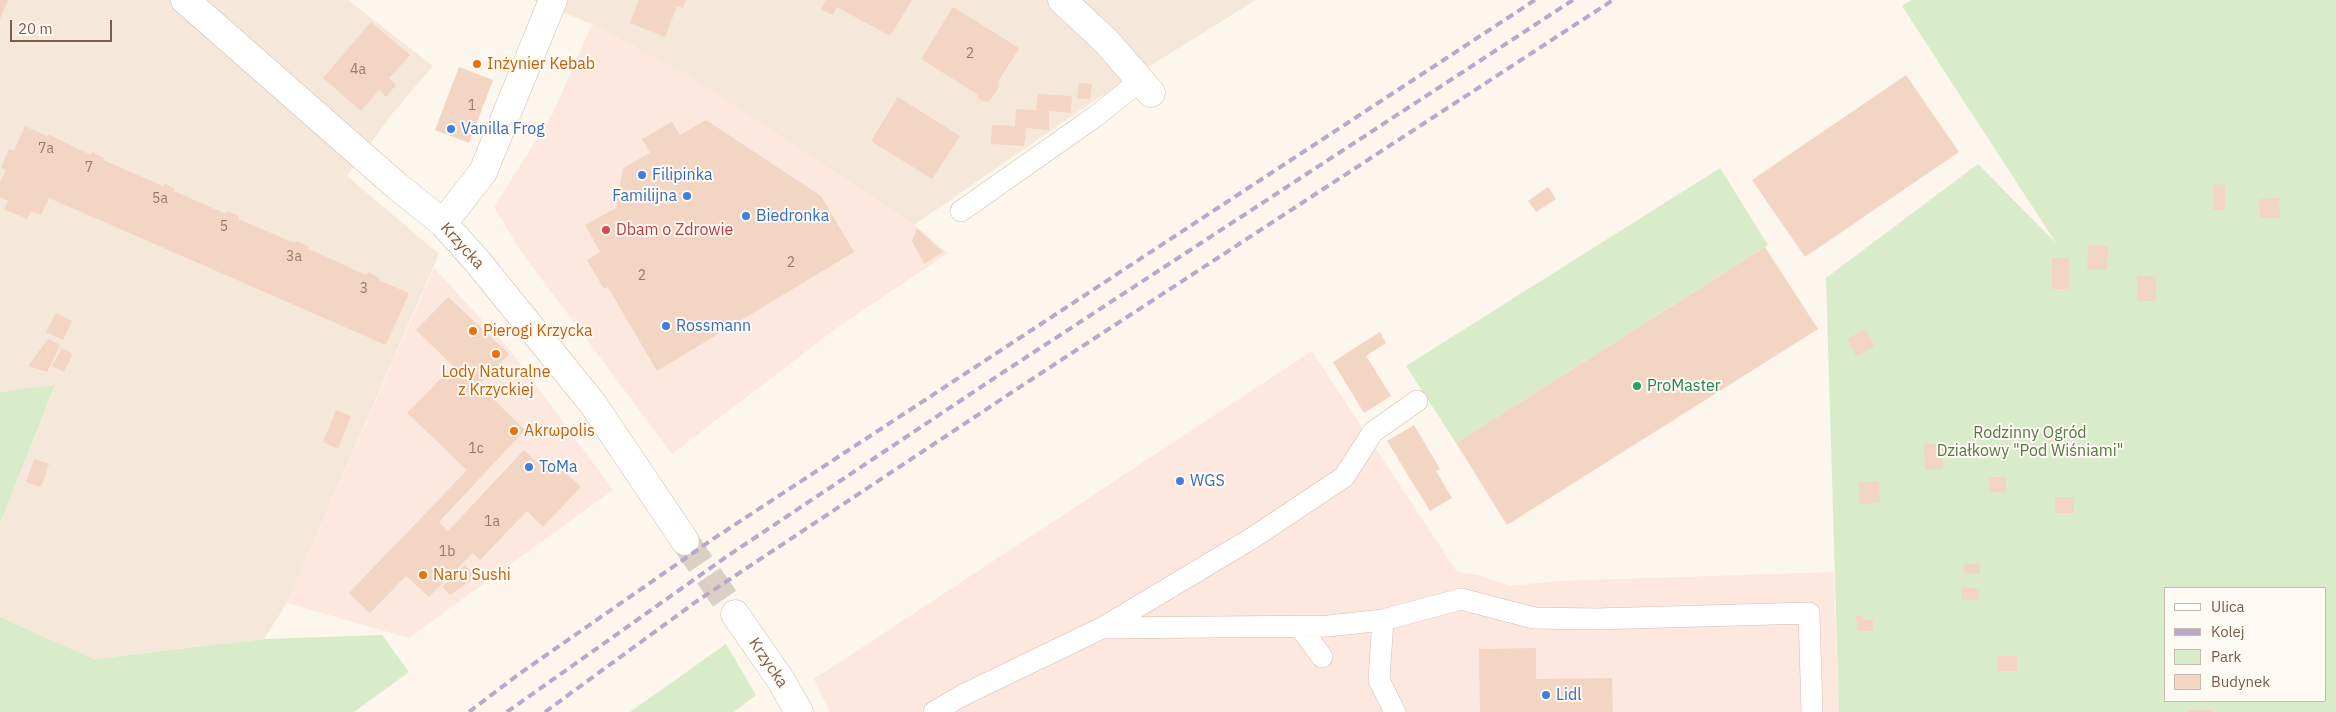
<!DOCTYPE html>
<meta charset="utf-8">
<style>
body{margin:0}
#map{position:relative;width:2336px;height:712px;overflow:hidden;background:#fdf6ec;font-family:"IBM Plex Sans",sans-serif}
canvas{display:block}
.legend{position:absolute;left:2164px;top:587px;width:162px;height:115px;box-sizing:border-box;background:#fffaf3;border:1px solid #cabbb1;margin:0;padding:6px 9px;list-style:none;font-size:15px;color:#7a5c4d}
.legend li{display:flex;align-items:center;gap:10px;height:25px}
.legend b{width:25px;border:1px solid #cabbb1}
.scale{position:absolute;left:10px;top:20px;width:102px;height:22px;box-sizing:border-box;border:2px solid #7a5c4d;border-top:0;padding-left:6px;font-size:15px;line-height:18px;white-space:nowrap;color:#7a5c4d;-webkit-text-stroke:4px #fffaf3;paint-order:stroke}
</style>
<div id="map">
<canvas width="2336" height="712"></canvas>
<ul class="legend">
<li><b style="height:6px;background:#fff"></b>Ulica</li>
<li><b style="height:6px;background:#b9a8c9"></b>Kolej</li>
<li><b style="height:14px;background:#d8ecc9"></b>Park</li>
<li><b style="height:14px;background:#f3d5c3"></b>Budynek</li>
</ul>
<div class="scale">20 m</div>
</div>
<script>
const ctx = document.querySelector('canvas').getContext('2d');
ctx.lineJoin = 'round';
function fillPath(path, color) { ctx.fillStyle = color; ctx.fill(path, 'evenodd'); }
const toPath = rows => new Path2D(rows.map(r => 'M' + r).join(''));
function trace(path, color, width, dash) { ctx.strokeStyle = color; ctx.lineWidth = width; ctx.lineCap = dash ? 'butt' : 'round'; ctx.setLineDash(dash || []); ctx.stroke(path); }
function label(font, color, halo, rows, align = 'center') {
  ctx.font = font + ' "IBM Plex Sans",sans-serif'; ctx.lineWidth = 4; ctx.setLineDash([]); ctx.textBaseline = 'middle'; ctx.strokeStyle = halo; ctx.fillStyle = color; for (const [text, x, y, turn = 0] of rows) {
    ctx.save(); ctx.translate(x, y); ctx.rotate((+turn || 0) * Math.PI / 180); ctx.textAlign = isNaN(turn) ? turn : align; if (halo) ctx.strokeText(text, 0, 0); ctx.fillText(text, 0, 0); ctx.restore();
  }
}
const residential = toPath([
 [0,0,348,0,433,66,392,114,347,176,439,254,287,603,264,639,94,659,0,617,0,524,55,386,0,392],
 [532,0,1256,0,1092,102,914,225,684,73,592,24]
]);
const commercial = toPath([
 [592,24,684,73,914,225,948,253,834,330,672,454,520,250,494,207,553,113],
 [434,268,510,350,613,490,409,638,287,603],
 [1312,351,1457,572,1478,575,1510,586,1555,581,1834,572,1839,712,830,712,814,679]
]);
const green = toPath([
 [1911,0,2336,0,2336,712,1839,712,1826,278,1978,164,2056,243,1902,6],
 [2165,588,2325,588,2325,701,2165,701],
 [1720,168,1768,245,1456,443,1406,366],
 [55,385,0,524,0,392],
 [0,617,94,659,264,639,382,635,409,672,354,712,0,712],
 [726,644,756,695,734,712,630,712]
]);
const building = toPath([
 [0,0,8,0,0,19],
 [639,0,686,0,683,8,677,6,665,37,630,23],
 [826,0,912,0,890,36,837,7,833,15,821,9],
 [953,7,1019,48,998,82,999,87,990,100,985,102,978,98,977,94,921,59],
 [371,22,410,55,389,78,396,85,386,97,379,90,361,111,323,78],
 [459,67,493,80,469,143,435,130],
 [1906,75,1959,152,1805,257,1752,180],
 [1079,83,1092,84,1090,99,1077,98],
 [1038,94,1072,96,1071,113,1049,111,1049,130,1026,128,1024,146,991,144,992,125,1015,126,1016,109,1036,110],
 [898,97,960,136,932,179,871,141],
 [706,120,821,196,854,252,657,371,608,287,604,289,587,260,600,252,585,225,616,208,623,168,650,153,642,139,672,122,680,135],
 [25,126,47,136,48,134,91,155,92,152,104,158,103,160,163,186,164,183,175,189,174,191,226,214,227,211,239,216,238,219,292,242,295,243,296,241,310,247,308,249,311,250,366,275,368,272,380,278,379,280,383,282,409,293,386,345,49,198,41,215,31,211,27,219,4,209,8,201,0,197,0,183,6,170,1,168,9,149,14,151],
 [2213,184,2225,185,2225,210,2213,210],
 [1548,187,1556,199,1536,212,1528,201],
 [2279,198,2280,218,2260,218,2259,199],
 [917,228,943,252,924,264,912,241],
 [2088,245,2108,246,2107,270,2087,269],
 [1765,247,1818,329,1507,525,1456,443],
 [2052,258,2069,258,2069,289,2052,289],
 [2137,276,2156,277,2156,301,2137,301],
 [448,297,509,354,479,385,525,430,439,522,448,531,524,450,549,473,557,465,581,487,543,527,527,511,480,560,473,553,429,597,406,576,370,613,349,593,467,470,407,413,453,366,416,330],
 [56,313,72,321,63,340,46,332],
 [1865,329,1875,346,1856,356,1847,339],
 [1380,332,1386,343,1366,356,1391,396,1364,413,1333,362],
 [48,339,60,345,47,372,28,366],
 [62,348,73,354,64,372,52,366],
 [336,410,351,416,338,449,323,442],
 [1414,425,1440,469,1436,471,1452,498,1430,511,1387,441],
 [2049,431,2063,432,2063,446,2049,446],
 [1924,444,1943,444,1943,469,1925,470],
 [34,459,49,464,41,487,26,482],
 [1989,477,2006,477,2006,493,1989,492],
 [1879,481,1880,503,1859,504,1859,482],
 [2055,497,2074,497,2074,513,2055,513],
 [1964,564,1980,564,1980,574,1964,573],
 [465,565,476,577,450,595,442,587],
 [1962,587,1979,589,1978,601,1961,599],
 [1856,616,1863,616,1863,620,1873,620,1873,631,1857,631],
 [1536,648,1536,679,1612,678,1613,712,1480,712,1479,649],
 [1997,656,2017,656,2017,671,1997,671],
 [2188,710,2213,710,2213,712,2188,712]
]);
const tertiaryTunnel = toPath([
 [685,541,735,614]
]);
const service = toPath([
 [961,211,1096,116,1140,81],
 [1383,620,1379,680,1395,712],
 [1300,627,1322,657],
 [1102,628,1328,626,1383,620,1461,599,1534,618,1595,619,1809,613,1812,712],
 [934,712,961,696,1102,628,1254,537,1344,477,1373,432,1417,401]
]);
const minor = toPath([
 [1062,0,1107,42,1151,93],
 [443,223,483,172,553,0]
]);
const tertiary = toPath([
 [185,0,398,187,443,223,477,261,593,404,685,541],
 [735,614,780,679,799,712]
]);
const rail = toPath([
 [469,712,519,674,713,539,1535,0],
 [507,712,726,557,999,375,1573,0],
 [545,712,697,601,1026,383,1613,0]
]);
const markers = [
 [477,64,5,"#e8710a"],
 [451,129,5,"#3f7fe0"],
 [642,175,5,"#3f7fe0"],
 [687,196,5,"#3f7fe0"],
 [746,216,5,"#3f7fe0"],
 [606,230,5,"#e0444e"],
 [666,326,5,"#3f7fe0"],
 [473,331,5,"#e8710a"],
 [496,354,5,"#e8710a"],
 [1637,386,5,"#2e9e5b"],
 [514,431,5,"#e8710a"],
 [529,467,5,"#3f7fe0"],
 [1180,481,5,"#3f7fe0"],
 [423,575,5,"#e8710a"],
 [1546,695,5,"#3f7fe0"]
];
const numberNames = [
 ["2",970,54],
 ["4a",358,70],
 ["1",472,106],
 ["7a",46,149],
 ["7",89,168],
 ["5a",160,199],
 ["5",224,227],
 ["3a",294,257],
 ["2",791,263],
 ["2",642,276],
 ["3",364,289],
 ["1c",476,449],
 ["1a",492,522],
 ["1b",447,552]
];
const foodNames = [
 ["Inżynier Kebab",487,64],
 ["Pierogi Krzycka",483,331],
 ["Lody Naturalne",496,372,"center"],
 ["z Krzyckiej",496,390,"center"],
 ["Akrωpolis",524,431],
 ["Naru Sushi",433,575]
];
const shopNames = [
 ["Vanilla Frog",461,129],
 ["Filipinka",652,175],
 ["Familijna",677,196,"right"],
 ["Biedronka",756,216],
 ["Rossmann",676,326],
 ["ToMa",539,467],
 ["WGS",1190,481],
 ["Lidl",1556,695]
];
const healthNames = [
 ["Dbam o Zdrowie",616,230]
];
const streetNames = [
 ["Krzycka",462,246,48],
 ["Krzycka",768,663,56]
];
const leisureNames = [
 ["ProMaster",1647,386]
];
const parkNames = [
 ["Rodzinny Ogród",2030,433],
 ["Działkowy \"Pod Wiśniami\"",2030,451]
];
fillPath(residential, '#f5e8da');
fillPath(commercial, '#fde8e0');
fillPath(green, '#d8ecc9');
fillPath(building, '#f3d5c3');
trace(tertiaryTunnel, '#dcd0c4', 28, [28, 14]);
trace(service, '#d1beb0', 22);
trace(minor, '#d1beb0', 29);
trace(tertiary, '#d1beb0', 29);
trace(service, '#fff', 21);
trace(minor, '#fff', 28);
trace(tertiary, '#fff', 28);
trace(rail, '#b9a8c9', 4, [8, 5]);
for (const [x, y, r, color] of markers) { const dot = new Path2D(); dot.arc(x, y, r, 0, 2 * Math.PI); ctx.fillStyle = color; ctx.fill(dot); trace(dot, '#fffaf3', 2); }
label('14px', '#987a6a', null, numberNames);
label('16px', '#c56008', '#fffaf3', foodNames, 'left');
label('16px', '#366cbe', '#fffaf3', shopNames, 'left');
label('16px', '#be3a42', '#fffaf3', healthNames, 'left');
label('16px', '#7a5c4d', '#fffaf3', streetNames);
label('16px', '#27864d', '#fffaf3', leisureNames, 'left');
label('16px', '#537a41', '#fffaf3', parkNames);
</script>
